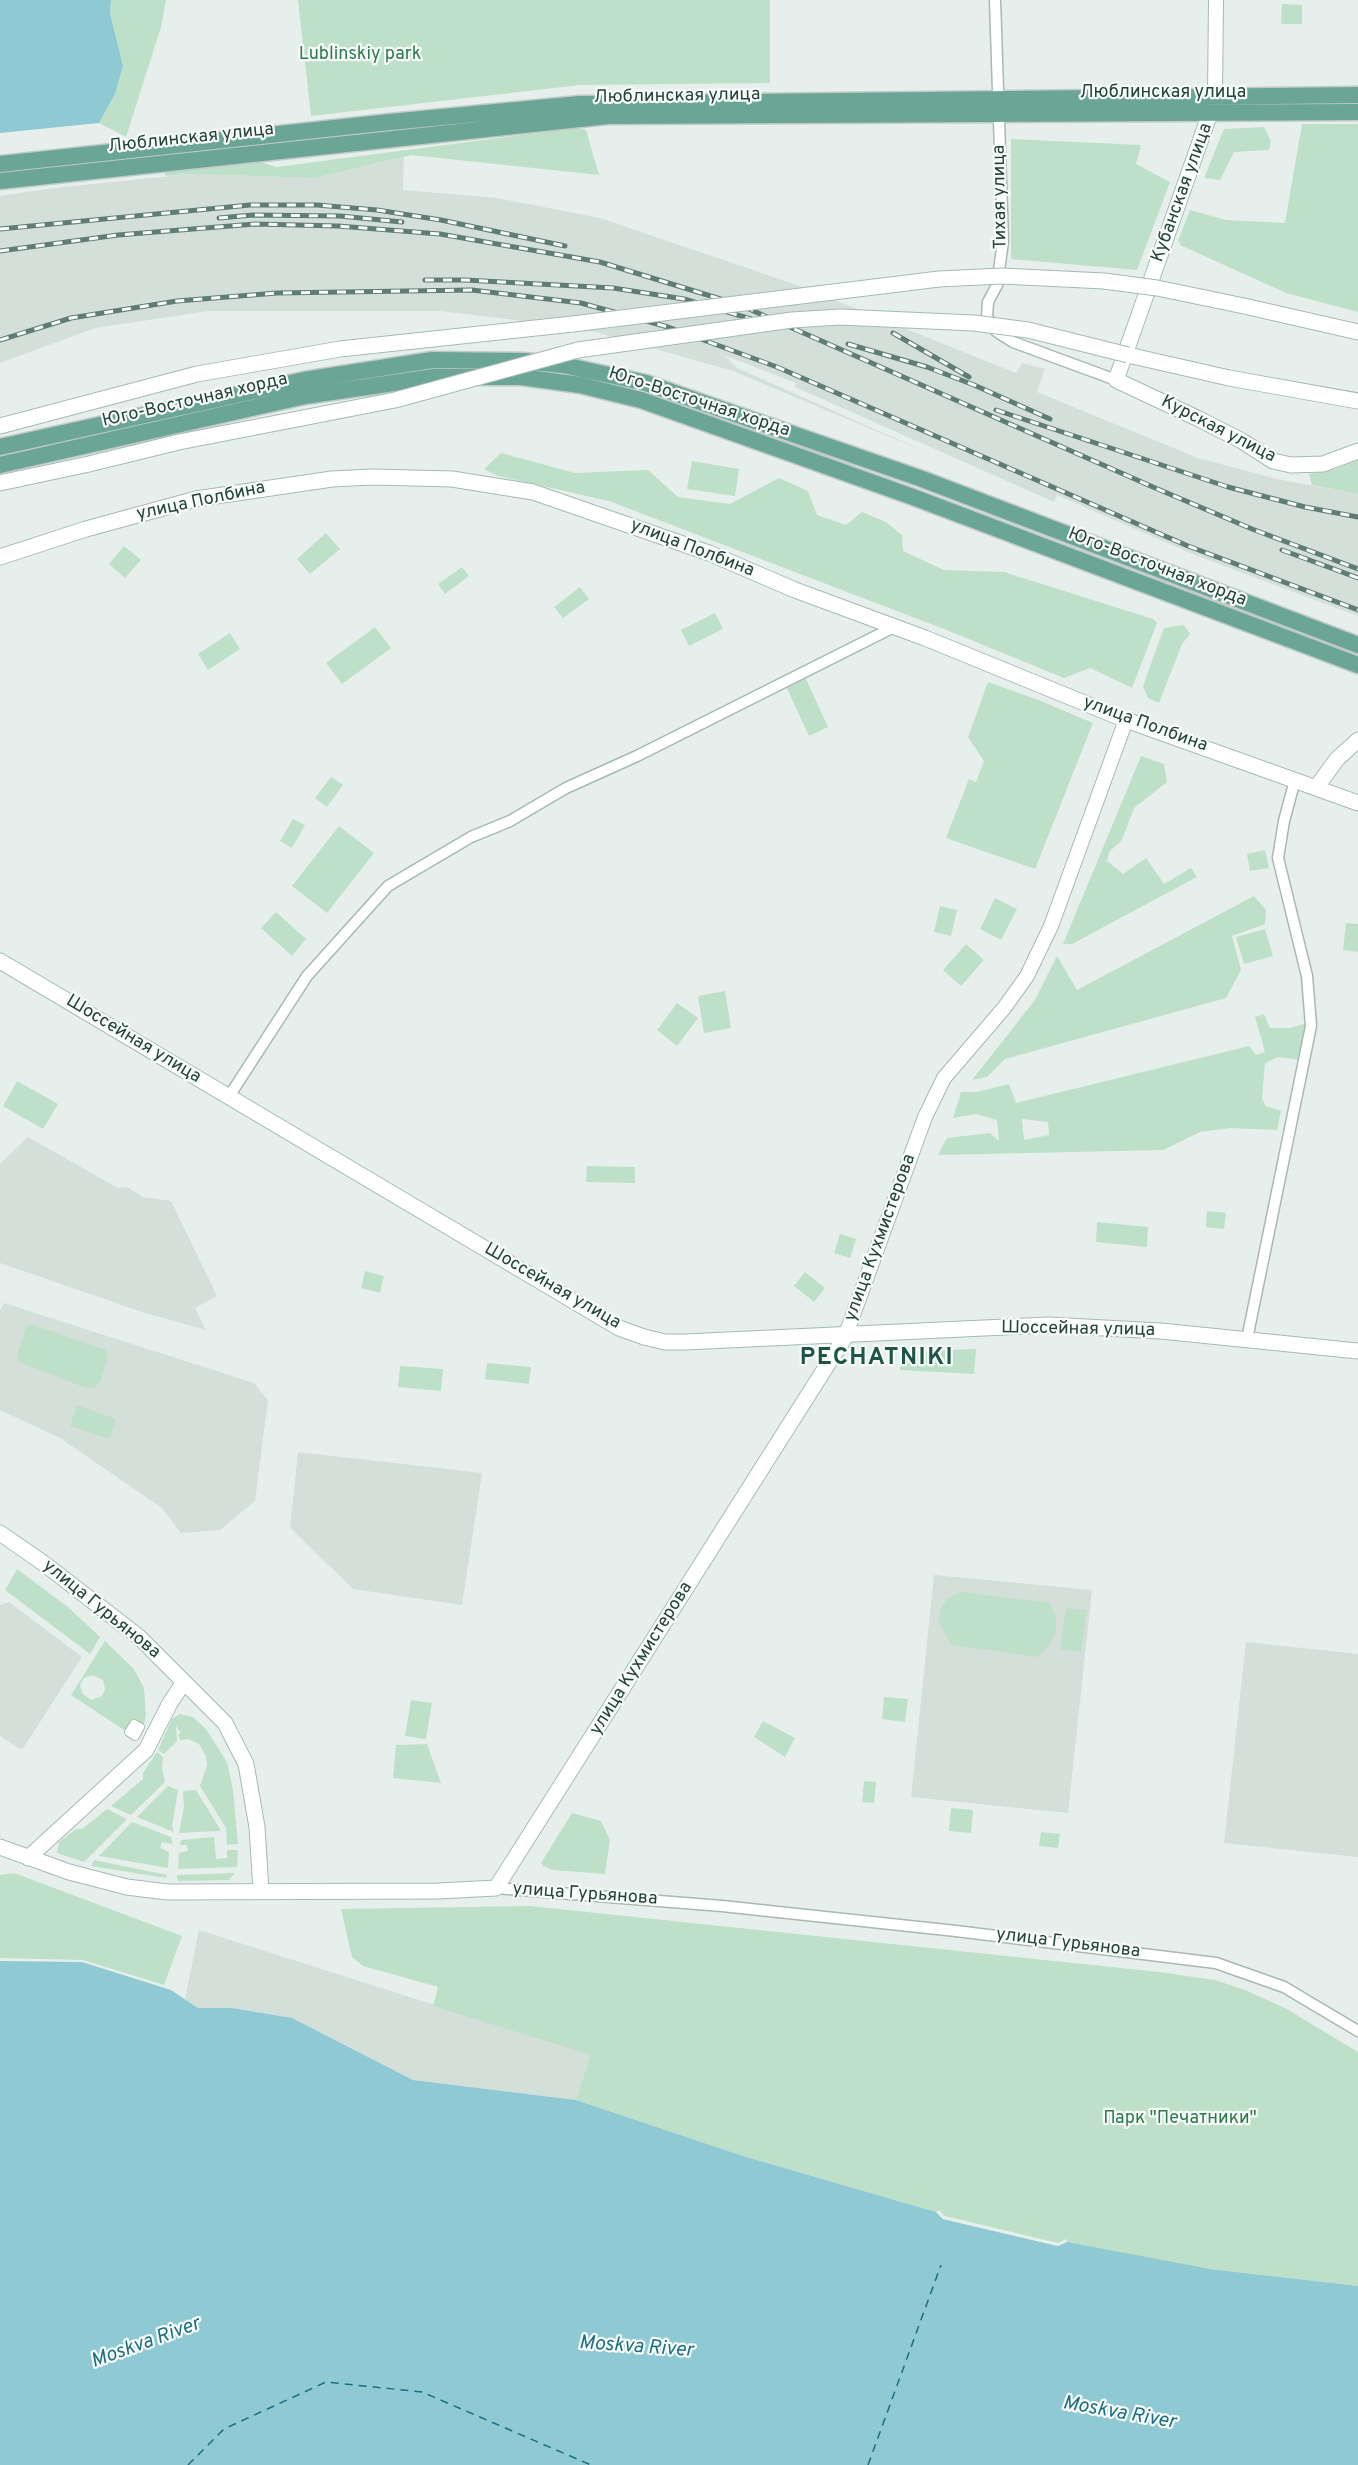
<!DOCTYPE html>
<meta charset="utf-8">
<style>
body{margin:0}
canvas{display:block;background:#e6efeb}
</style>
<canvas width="1358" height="2465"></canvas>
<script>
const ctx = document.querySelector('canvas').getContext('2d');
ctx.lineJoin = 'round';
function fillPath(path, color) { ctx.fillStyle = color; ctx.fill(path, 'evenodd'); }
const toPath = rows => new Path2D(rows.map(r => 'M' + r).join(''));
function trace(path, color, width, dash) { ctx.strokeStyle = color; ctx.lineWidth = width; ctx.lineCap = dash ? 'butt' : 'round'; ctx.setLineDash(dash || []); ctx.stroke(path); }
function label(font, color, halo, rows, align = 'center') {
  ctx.font = font + ' Overpass,sans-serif'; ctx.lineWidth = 4.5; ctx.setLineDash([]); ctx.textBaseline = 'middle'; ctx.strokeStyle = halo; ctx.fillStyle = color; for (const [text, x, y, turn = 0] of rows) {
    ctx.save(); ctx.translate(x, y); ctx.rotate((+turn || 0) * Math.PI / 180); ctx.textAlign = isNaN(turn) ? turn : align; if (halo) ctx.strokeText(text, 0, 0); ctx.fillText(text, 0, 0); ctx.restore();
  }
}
const built = toPath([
 [404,157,403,190,497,198,600,218,797,285,1016,373,1022,363,1045,369,1037,392,1198,458,1277,479,1358,494,1358,616,1195,555,1057,495,1054,502,795,387,796,383,724,355,737,368,935,456,733,371,581,328,440,311,209,311,95,328,0,363,0,196,54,188,191,174,315,178],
 [28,1137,118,1188,127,1187,143,1197,171,1201,217,1296,195,1308,206,1330,145,1313,0,1263,0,1164],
 [4,1303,254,1383,268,1400,255,1501,220,1530,181,1533,162,1508,60,1438,0,1410,0,1311],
 [298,1452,482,1473,462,1605,353,1589,290,1528],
 [934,1575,1092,1590,1068,1813,911,1797],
 [9,1602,82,1657,22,1750,0,1736,0,1605],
 [1246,1642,1358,1654,1358,1857,1224,1843],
 [199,1930,592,2055,576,2100,413,2080,292,2018,232,2008,198,2008,185,1999]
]);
const green = toPath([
 [111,0,166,0,161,27,126,137,99,123,115,94,123,66,110,13],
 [298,0,770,0,770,83,580,85,311,116],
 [1282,4,1302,5,1302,24,1281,24],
 [1302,124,1358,124,1358,312,1286,293,1180,245,1181,243,1178,241,1190,210,1226,220,1285,223],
 [1264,127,1271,141,1269,150,1234,152,1220,180,1204,178,1224,129],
 [576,128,586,130,599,175,411,155,315,178,191,174,165,176,165,171,261,162,276,167],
 [1011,139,1141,145,1136,164,1170,182,1137,270,1011,259],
 [501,453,575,473,648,470,678,497,730,504,779,478,808,491,817,515,846,525,862,512,886,522,902,535,903,551,944,570,1004,572,1153,619,1157,623,1132,688,1090,668,1064,678,944,629,609,501,498,476,484,469],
 [1358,459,1358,494,1312,485,1309,474,1336,469],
 [692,461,739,469,735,496,687,489],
 [326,533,340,549,310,574,297,559],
 [124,546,141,560,125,578,109,564],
 [462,567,469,576,445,594,438,584],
 [580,587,589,599,563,618,554,607],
 [715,613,723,629,689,646,681,630],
 [1184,625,1190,634,1182,644,1159,703,1148,698,1143,686,1164,628],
 [375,627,391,648,342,684,326,663],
 [230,633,240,649,208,670,198,654],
 [805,677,828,727,809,736,786,686],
 [988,682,1041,701,1093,723,1035,869,946,838,969,779,976,782,984,761,968,737],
 [1141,756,1164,764,1167,782,1134,808,1122,840,1109,852,1107,861,1123,874,1146,858,1164,884,1191,868,1197,877,1072,944,1063,944],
 [331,777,343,785,327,807,315,798],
 [293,819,305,825,292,848,280,841],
 [339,826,374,853,327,913,292,886],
 [1265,850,1269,868,1250,871,1247,854],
 [1254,896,1266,910,1265,924,1232,936,1241,970,1226,998,1005,1059,987,1077,972,1080,1035,1000,1057,956,1077,990],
 [995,898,1017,909,1001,940,980,929],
 [940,906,957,910,951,936,934,932],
 [276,912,306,939,292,956,261,928],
 [1346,923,1358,924,1358,952,1343,950],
 [1265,929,1273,956,1244,964,1236,937],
 [966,944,984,960,961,986,943,970],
 [725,991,731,1028,704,1033,698,996],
 [677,1003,698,1018,677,1046,657,1030],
 [1264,1014,1270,1028,1290,1028,1307,1023,1299,1060,1278,1057,1265,1063,1262,1099,1266,1106,1281,1111,1277,1130,1231,1128,1200,1132,1163,1150,938,1155,947,1138,990,1133,999,1141,997,1120,976,1114,953,1118,961,1092,977,1092,1009,1084,1016,1103,1249,1046,1256,1055,1265,1052,1255,1017],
 [1022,1119,1048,1122,1049,1135,1024,1140],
 [17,1081,58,1104,43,1129,3,1106],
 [587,1166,635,1167,635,1183,586,1182],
 [1207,1211,1226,1213,1224,1229,1206,1227],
 [1097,1222,1148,1227,1147,1247,1096,1242],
 [840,1234,856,1239,850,1258,834,1253],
 [365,1271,384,1276,380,1293,361,1288],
 [805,1272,825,1288,814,1302,794,1286],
 [31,1324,106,1350,108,1356,100,1382,94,1388,86,1388,19,1362,17,1355,26,1327],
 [976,1349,974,1374,900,1370,901,1352],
 [487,1363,531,1367,529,1384,485,1379],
 [400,1366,443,1369,441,1391,398,1387],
 [77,1405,116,1419,109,1439,70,1426],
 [17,1569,68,1607,100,1637,90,1654,5,1590],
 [961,1592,1050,1603,1056,1618,1056,1632,1048,1647,1038,1657,952,1645,939,1623,940,1610,948,1598],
 [1066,1608,1087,1610,1081,1652,1060,1649],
 [105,1641,134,1669,144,1688,146,1715,143,1728,136,1738,71,1695],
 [92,1675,103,1680,105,1689,102,1696,91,1700,82,1693,80,1685,84,1678],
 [884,1697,908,1699,905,1722,882,1719],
 [411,1700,432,1703,426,1739,405,1736],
 [180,1714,193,1717,206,1729,227,1762,233,1790,238,1844,227,1845,226,1828,200,1786,207,1765,206,1756,199,1744,188,1739,180,1740,178,1735,181,1733,176,1726,177,1741,164,1754,158,1750,172,1719],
 [763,1721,795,1738,785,1757,754,1737],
 [427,1744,441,1783,393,1778,396,1745],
 [157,1752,163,1757,162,1768,165,1782,131,1815,111,1806,143,1779,143,1773],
 [864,1781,876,1782,874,1803,862,1802],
 [168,1786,178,1790,172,1826,174,1832,137,1817],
 [196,1790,220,1829,220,1831,179,1833,184,1807,183,1791],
 [951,1808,973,1810,971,1833,949,1831],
 [107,1809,127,1819,84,1862,57,1853,59,1842,76,1829,82,1829],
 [572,1813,601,1821,610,1840,605,1874,553,1870,543,1866,541,1863],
 [132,1822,171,1837,173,1844,162,1842,160,1848,169,1852,168,1868,99,1856],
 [1041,1832,1060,1834,1058,1848,1039,1846],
 [214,1837,216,1859,227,1858,227,1850,238,1850,237,1867,178,1869,179,1853,188,1851,187,1845,180,1845,181,1840],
 [94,1860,167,1875,166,1878,91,1866],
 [14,1873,182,1936,164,1985,83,1960,0,1958,0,1875],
 [235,1873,229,1880,178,1881,177,1878,177,1875],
 [530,1906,1159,1972,1215,1980,1245,1990,1285,2008,1358,2052,1358,2286,1210,2269,1058,2246,943,2219,936,2212,743,2156,576,2100,591,2055,433,2006,438,1987,363,1966,352,1957,341,1909]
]);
const water = toPath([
 [0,0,111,0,110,13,123,66,115,94,99,123,0,133],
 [0,1961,82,1962,171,1990,198,2008,232,2008,292,2018,413,2080,576,2100,743,2156,936,2212,943,2219,1058,2246,1067,2242,1210,2269,1358,2286,1358,2465,0,2465]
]);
const pier = toPath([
 [939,2210,945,2216,1058,2243,1066,2239,1067,2242,1058,2246,943,2219,936,2212]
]);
const ferry = toPath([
 [188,2465,224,2429,326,2382,422,2392,591,2465],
 [868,2465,941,2265]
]);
const pedestrian = toPath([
 [134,1724,140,1727,135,1736,129,1732,134,1724]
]);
const minor = toPath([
 [995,0,1003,241,997,285,988,302,987,317,996,331,1013,342,1116,380],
 [228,1098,307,976,388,886,471,837,510,821,566,788,637,756,894,627],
 [1247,1339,1311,1026,1307,976,1278,858,1284,821,1295,780],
 [496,1888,722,1906,956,1931,1216,1963,1284,1987,1358,2031]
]);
const tertiary = toPath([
 [1215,96,1216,0],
 [845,1337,925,1117,944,1078,1004,1008,1027,976,1051,926,1126,720]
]);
const secondary = toPath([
 [1214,102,1116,380,1199,419,1242,441,1273,461,1291,465,1323,464,1358,451],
 [1244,306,1358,332],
 [1128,355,1229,378,1358,401],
 [0,426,197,374,340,349,573,324],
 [0,483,89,464],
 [0,557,86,529,196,499,332,479,372,477,452,479,533,492,709,553,795,590,925,638,1126,720,1358,803],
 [1316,788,1337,759,1358,740],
 [0,961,619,1328,644,1337,665,1342,685,1342,1048,1325,1161,1331,1358,1351],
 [0,1533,46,1565,139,1637,225,1723,246,1764,257,1827,261,1890],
 [0,1847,69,1872,127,1887,167,1892,438,1891,496,1888,845,1337],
 [28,1858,146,1750,170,1703,184,1682]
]);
const primary = toPath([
 [0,164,390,122,580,104,1358,95],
 [0,181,608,116,1358,112],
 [0,447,304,380,432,360,523,361,563,365,646,383,922,479,1358,645],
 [0,465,305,396,434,377,521,377,580,385,641,400,913,497,1358,665]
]);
const rail = toPath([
 [219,218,253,215,340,216,402,222],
 [0,229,250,205,317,205,377,210,441,220,565,246],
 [0,251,118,235,255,224,338,226,440,234,600,262,740,305,1153,487,1252,529,1358,569],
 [425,280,465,280,613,288,684,299,751,319],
 [893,333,969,377],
 [0,340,71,318,177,301,277,293,472,290,581,303,668,327,777,367,1188,546,1358,610],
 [848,344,927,367,974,385,1050,419],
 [996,410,1228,487,1305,507,1358,517],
 [1282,550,1358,578]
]);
const secondaryBridge = toPath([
 [573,324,939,279,1002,276,1104,281,1157,288,1244,306],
 [89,464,179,442,395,400,578,350,792,320,840,317,974,323,1028,330,1128,355]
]);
const parkNames = [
 ["Lublinskiy park",360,55],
 ["Парк \"Печатники\"",1180,2119]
];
const streetNames = [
 ["Люблинская улица",1163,93],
 ["Люблинская улица",677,97,-1],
 ["Люблинская улица",191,139,-6],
 ["Кубанская улица",1183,193,-70],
 ["Тихая улица",1001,197,-91],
 ["Юго-Восточная хорда",195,401,-13],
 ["Юго-Восточная хорда",699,403,18],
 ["Курская улица",1218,430,27],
 ["улица Полбина",201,502,-12],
 ["улица Полбина",692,549,21],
 ["Юго-Восточная хорда",1157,568,21],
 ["улица Полбина",1145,725,20],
 ["Шоссейная улица",133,1040,31],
 ["улица Кухмистерова",881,1238,-70],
 ["Шоссейная улица",552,1287,30],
 ["Шоссейная улица",1078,1330,1],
 ["улица Гурьянова",101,1610,39],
 ["улица Кухмистерова",642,1659,-58],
 ["улица Гурьянова",585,1895,4],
 ["улица Гурьянова",1068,1944,7]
];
const waterNames = [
 ["Moskva River",146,2344,-20],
 ["Moskva River",636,2348,4],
 ["Moskva River",1119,2414,10]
];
const districtNames = [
 ["PECHATNIKI",877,1359]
];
fillPath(built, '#d4dfda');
fillPath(green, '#bfe0c8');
fillPath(water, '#8ec9d4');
fillPath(pier, '#e6efeb');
trace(ferry, '#1c6f80', 1.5, [8, 6]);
trace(pedestrian, '#a8b8b2', 10);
trace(minor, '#a8b8b2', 13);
trace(tertiary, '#a8b8b2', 16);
trace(secondary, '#a4bbb3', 17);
trace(primary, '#c2cac8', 19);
trace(pedestrian, '#fff', 8);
trace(minor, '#fff', 10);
trace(tertiary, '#fff', 14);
trace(secondary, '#fff', 15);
trace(primary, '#6aa596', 16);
trace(rail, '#5f7d75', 5);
trace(rail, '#f7fbf9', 3, [9]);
trace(secondaryBridge, '#a4bbb3', 17, []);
trace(secondaryBridge, '#fff', 15);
label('18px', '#2d7a4b', '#f7fbf9', parkNames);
label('18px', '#24423a', '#f7fbf9', streetNames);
label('italic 20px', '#1c6f80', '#f7fbf9', waterNames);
ctx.letterSpacing = '1.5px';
label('bold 24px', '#1f5548', '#f7fbf9', districtNames);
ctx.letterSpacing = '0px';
</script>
